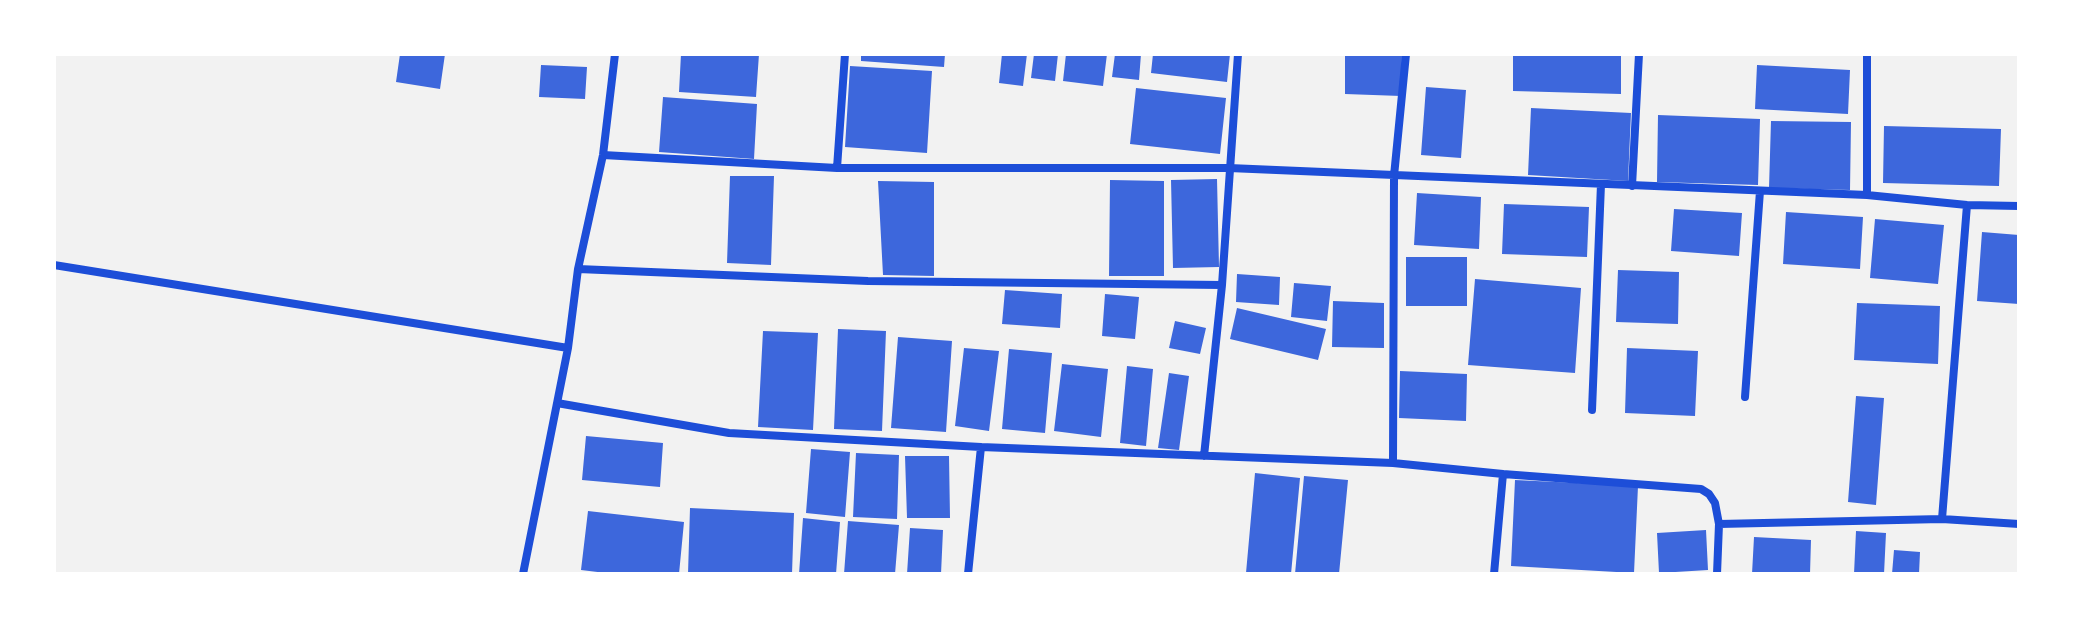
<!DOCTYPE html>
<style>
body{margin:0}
#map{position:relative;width:2073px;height:628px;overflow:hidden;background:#f2f2f2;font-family:Jost,sans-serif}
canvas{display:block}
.frame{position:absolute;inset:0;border:56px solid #fff;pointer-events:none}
</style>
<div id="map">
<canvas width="2073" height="628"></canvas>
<div class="frame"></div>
</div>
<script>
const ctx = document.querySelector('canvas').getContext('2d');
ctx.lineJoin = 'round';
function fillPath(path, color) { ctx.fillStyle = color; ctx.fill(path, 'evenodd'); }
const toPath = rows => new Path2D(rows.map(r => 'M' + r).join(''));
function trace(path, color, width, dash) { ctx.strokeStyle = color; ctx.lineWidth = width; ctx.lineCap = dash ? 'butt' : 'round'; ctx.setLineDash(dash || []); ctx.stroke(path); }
const building = toPath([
 [400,54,445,54,440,89,396,82],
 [681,54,759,54,756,97,679,92],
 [861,54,945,54,944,67,861,61],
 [1002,54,1027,54,1023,86,999,83],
 [1034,54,1058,54,1055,81,1031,78],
 [1066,54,1107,54,1103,86,1063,81],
 [1115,54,1141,54,1139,80,1112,77],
 [1153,54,1230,54,1227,82,1151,73],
 [1345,54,1402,54,1401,96,1345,94],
 [1513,54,1621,56,1621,94,1513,91],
 [541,65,587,67,585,99,539,97],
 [1757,65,1850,70,1848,114,1755,109],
 [850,66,932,71,927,153,845,147],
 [1426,87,1466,90,1461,158,1421,155],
 [1136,88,1226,98,1220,154,1130,144],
 [663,97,757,104,754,159,659,152],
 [1531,108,1631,113,1628,181,1528,175],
 [1658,115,1760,119,1758,185,1657,182],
 [1771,121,1851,122,1850,190,1769,188],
 [1884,126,2001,129,1999,186,1883,183],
 [730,176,774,176,771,265,727,263],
 [1217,179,1219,267,1173,268,1171,180],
 [1110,180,1164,181,1164,276,1109,276],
 [878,181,934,182,934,276,883,275],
 [1417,193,1481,197,1479,249,1414,245],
 [1504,204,1589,207,1587,257,1502,254],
 [1674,209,1742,213,1739,256,1671,251],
 [1786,212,1863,217,1860,269,1783,264],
 [1875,219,1944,225,1938,284,1870,278],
 [1982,232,2019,235,2019,304,1977,301],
 [1406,257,1467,257,1467,306,1406,306],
 [1618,270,1679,272,1678,324,1616,322],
 [1237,274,1280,277,1279,305,1236,302],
 [1475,279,1581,288,1575,373,1468,365],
 [1294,283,1331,286,1327,321,1291,317],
 [1005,290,1062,294,1060,328,1002,324],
 [1105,294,1139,297,1135,339,1102,336],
 [1333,301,1384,303,1384,348,1332,347],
 [1857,303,1940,306,1938,364,1854,360],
 [1237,308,1326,329,1318,360,1230,339],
 [1175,321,1206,328,1200,354,1169,348],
 [838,329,886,331,882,431,834,429],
 [763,331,818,333,813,430,758,427],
 [898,337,952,341,946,432,891,428],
 [964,348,999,351,989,431,955,426],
 [1627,348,1698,351,1695,416,1625,413],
 [1009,349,1052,353,1045,433,1002,429],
 [1062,364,1108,369,1101,437,1054,431],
 [1127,366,1153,369,1146,446,1120,443],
 [1400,371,1467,374,1466,421,1399,418],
 [1169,373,1189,376,1179,450,1158,448],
 [1856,396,1884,398,1876,505,1848,502],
 [586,436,663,443,660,487,582,480],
 [811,449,850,452,845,517,806,513],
 [856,453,899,455,897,519,853,517],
 [905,456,949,456,950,518,907,518],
 [1255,473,1300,478,1291,574,1246,573],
 [1304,476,1348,480,1339,574,1295,574],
 [1515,480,1638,486,1634,573,1511,566],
 [690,508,794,513,792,574,688,574],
 [588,511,684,522,679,574,614,574,581,570],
 [803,518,840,522,836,574,799,574],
 [848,521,899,525,895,574,844,574],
 [910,528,943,530,941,574,907,574],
 [1706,530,1708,570,1659,573,1657,533],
 [1856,531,1886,533,1884,574,1854,574],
 [1754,537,1811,540,1810,574,1752,574],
 [1894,550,1920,552,1919,574,1892,574]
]);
const minor = toPath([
 [1867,54,1867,195],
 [603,155,837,168,1229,168,1867,195,1967,205,2019,206],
 [837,168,845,54],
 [1632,186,1639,54],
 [54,265,568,348],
 [578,269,868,281,1222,285,1238,54],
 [1745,397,1760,191],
 [557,403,729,433,981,447,1393,463,1503,474,1494,574],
 [1592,410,1601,184],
 [1204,456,1222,285],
 [1393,463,1394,176,1406,54],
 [1503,474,1701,489,1709,494,1715,503,1719,524,1717,574],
 [1942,519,1967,205],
 [1719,524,1942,519,2019,524],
 [523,574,568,348,578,269,603,155,615,54],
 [968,574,981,447]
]);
fillPath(building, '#3d67dc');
trace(minor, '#1d4ed8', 8);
</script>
